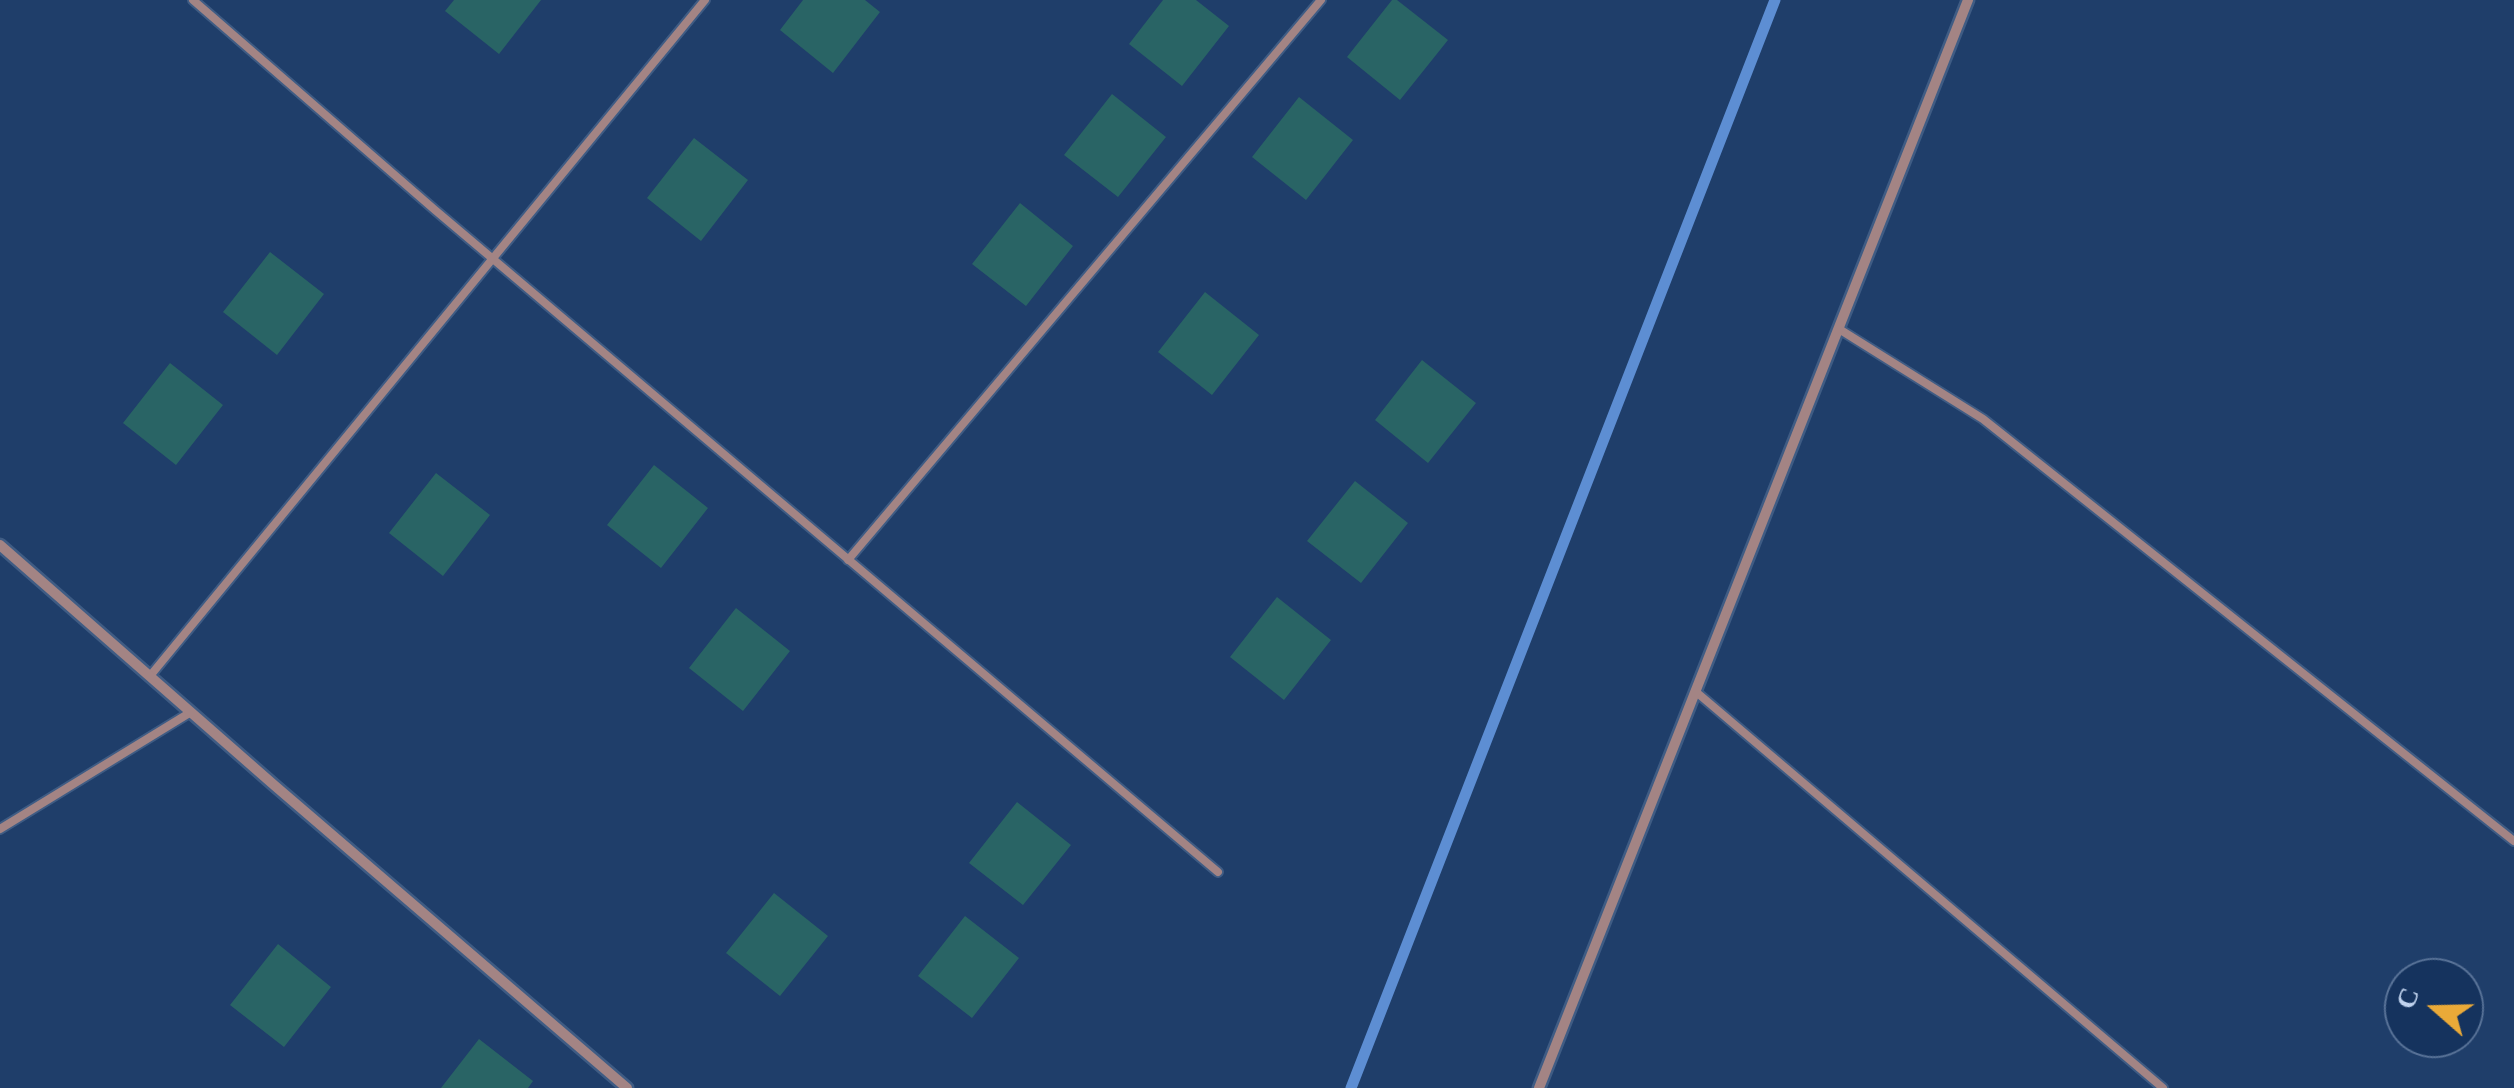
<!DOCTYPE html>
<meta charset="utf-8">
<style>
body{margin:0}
#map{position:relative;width:2514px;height:1088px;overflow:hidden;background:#1f3e6a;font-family:"Crimson Pro",serif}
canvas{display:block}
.north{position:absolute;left:2384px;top:958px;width:100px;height:100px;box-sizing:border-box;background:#15335e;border:2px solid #597398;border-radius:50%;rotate:290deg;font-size:28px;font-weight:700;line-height:40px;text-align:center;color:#c0d3ee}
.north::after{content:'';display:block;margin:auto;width:35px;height:45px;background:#eaaa38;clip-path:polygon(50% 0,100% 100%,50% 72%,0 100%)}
</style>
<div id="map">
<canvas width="2514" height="1088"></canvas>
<div class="north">С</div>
</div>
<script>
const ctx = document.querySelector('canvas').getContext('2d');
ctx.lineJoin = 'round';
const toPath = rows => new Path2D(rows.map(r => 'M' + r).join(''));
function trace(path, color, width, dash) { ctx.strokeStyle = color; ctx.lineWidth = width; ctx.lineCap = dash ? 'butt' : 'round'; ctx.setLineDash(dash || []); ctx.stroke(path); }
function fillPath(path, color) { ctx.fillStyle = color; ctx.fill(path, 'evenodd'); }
const stream = toPath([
 [1351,1088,1775,0]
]);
const building = toPath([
 [454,0,541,0,499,54,445,11],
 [803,0,865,0,880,12,833,73,780,30],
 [1163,0,1196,0,1229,26,1182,86,1129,44],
 [1392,0,1397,0,1448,40,1400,100,1347,57],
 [1112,94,1166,137,1118,197,1064,155],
 [1299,97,1353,140,1306,200,1252,157],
 [694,138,748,180,701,241,647,198],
 [1020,203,1073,246,1026,306,972,264],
 [270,252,324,294,277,355,223,312],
 [1205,292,1259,335,1212,395,1158,352],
 [1422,360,1476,403,1428,463,1375,420],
 [170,363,223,405,176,465,123,423],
 [654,465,708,508,661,568,607,525],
 [436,473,490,515,443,576,389,533],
 [1355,481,1408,523,1361,583,1307,541],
 [1277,597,1331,640,1284,700,1230,657],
 [736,608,790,651,743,711,689,668],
 [1017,802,1071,845,1023,905,969,863],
 [774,893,828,936,780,996,726,953],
 [965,916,1019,958,972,1018,918,976],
 [278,944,331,987,284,1047,230,1005],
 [479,1039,533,1081,528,1088,441,1088]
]);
const service = toPath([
 [193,0,435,210,1218,872],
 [1839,329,1983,419,2514,841],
 [848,560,1321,0],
 [150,676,705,0],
 [1695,691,2163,1088],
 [0,829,191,712]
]);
const minor = toPath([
 [0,545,274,785,627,1088],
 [1539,1088,1968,0]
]);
trace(stream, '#5d8ed3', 11);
fillPath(building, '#296465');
trace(service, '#3f5c84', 12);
trace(minor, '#3f5c84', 15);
trace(service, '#a38484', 8);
trace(minor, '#a38484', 10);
</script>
